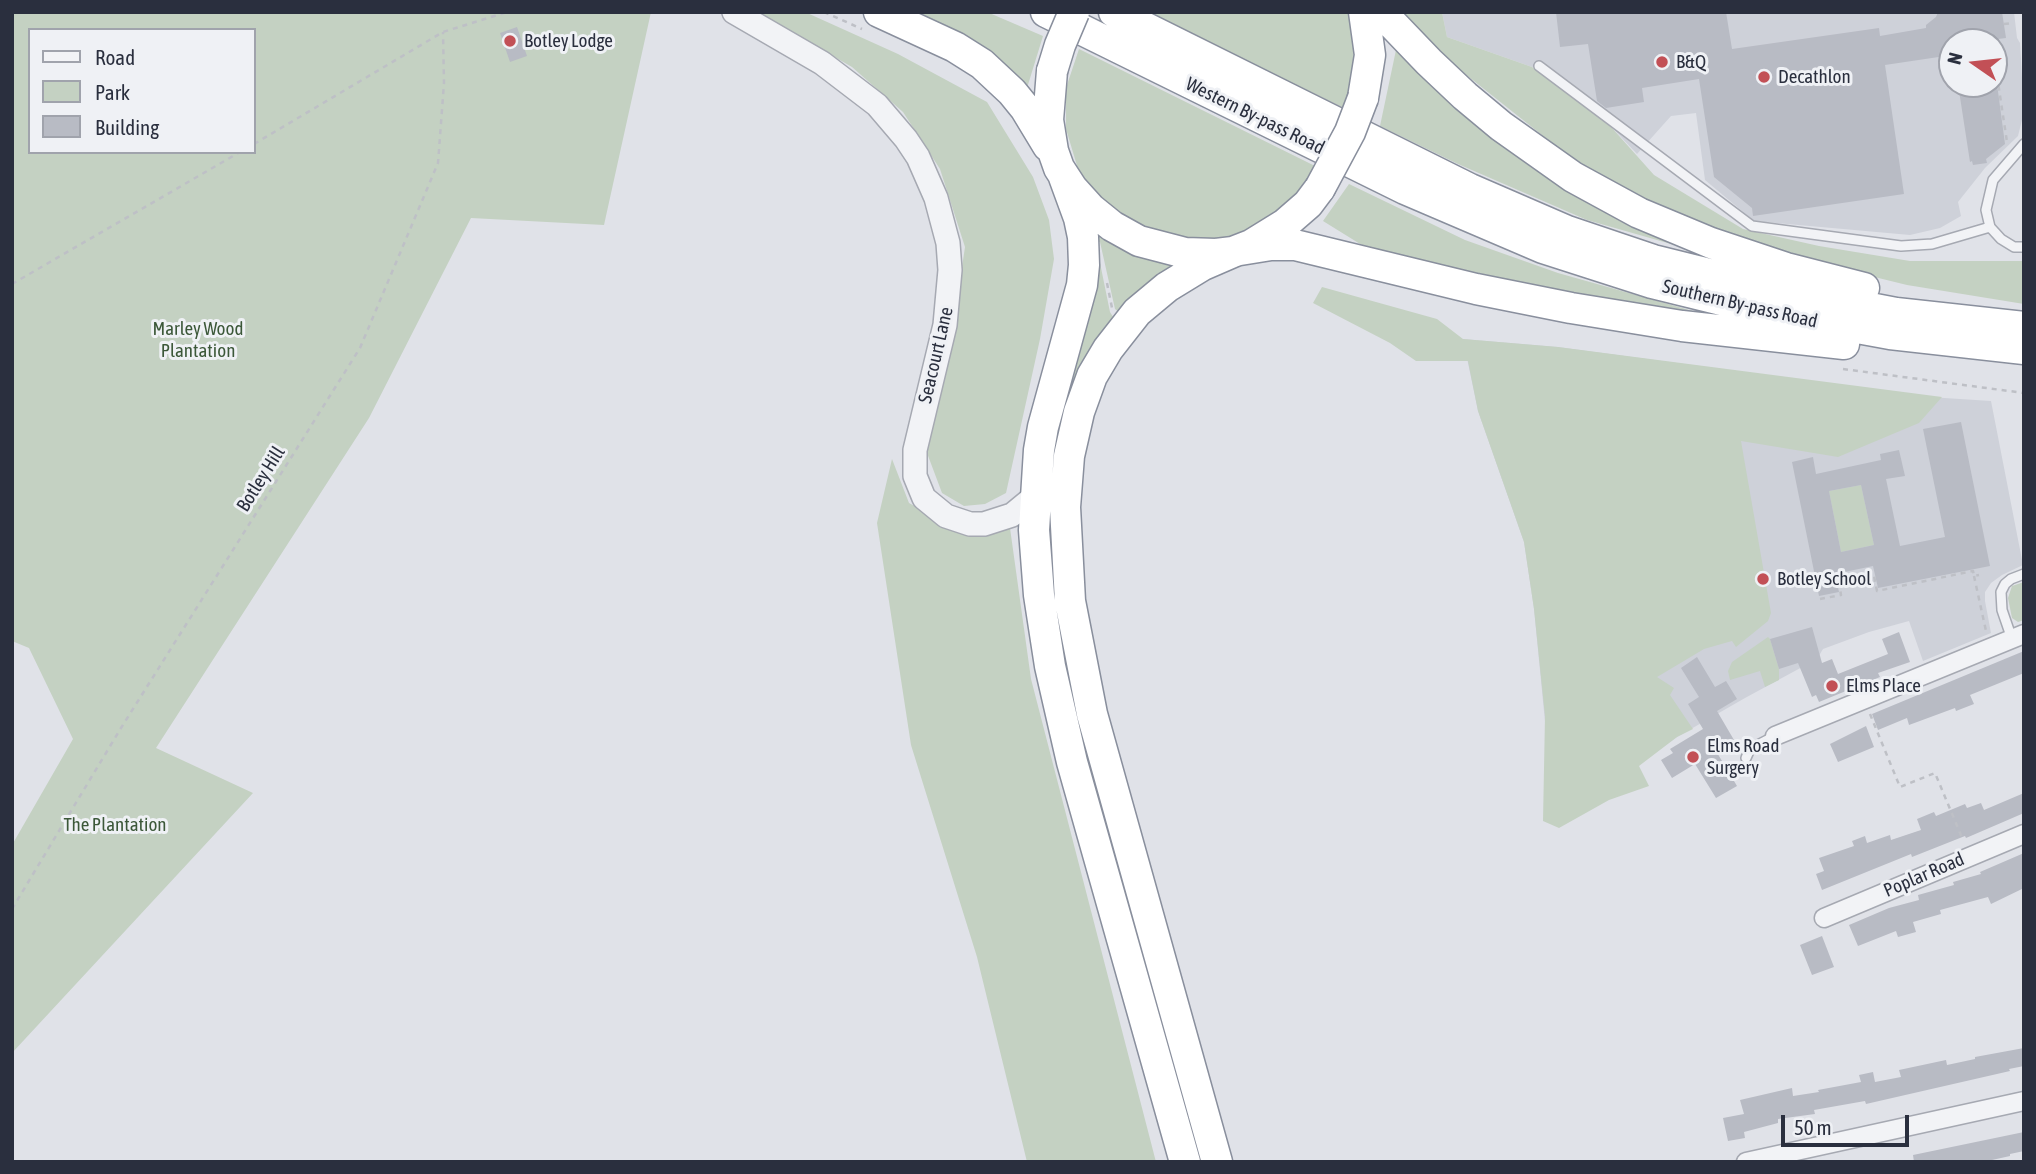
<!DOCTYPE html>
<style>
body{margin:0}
#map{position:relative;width:2036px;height:1174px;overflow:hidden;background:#e0e2e8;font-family:"Asap Condensed",sans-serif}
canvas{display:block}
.frame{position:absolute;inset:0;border:14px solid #2a2f3e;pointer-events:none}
.legend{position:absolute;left:28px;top:28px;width:228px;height:126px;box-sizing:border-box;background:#eff1f5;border:2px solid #a0a3ac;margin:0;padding:9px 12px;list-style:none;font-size:21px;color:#2a2f3e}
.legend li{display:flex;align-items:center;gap:14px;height:35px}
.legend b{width:35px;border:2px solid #a0a3ac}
.north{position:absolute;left:1938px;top:28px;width:70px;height:70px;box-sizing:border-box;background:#eff1f5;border:2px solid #a0a3ac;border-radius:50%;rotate:284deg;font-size:19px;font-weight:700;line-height:28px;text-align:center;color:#2a2f3e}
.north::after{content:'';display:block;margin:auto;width:24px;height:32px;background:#c25056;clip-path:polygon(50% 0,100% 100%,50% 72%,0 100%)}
.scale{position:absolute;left:1781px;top:1115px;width:128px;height:32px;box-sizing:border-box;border:4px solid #2a2f3e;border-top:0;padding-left:9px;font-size:21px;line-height:24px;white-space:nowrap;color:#2a2f3e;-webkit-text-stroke:5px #eff1f5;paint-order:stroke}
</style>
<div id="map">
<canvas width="2036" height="1174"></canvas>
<div class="frame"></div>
<ul class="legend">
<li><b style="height:9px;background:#f2f3f6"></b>Road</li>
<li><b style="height:19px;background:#c4d1c2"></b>Park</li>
<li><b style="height:19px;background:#b8bbc4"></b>Building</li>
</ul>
<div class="north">N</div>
<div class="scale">50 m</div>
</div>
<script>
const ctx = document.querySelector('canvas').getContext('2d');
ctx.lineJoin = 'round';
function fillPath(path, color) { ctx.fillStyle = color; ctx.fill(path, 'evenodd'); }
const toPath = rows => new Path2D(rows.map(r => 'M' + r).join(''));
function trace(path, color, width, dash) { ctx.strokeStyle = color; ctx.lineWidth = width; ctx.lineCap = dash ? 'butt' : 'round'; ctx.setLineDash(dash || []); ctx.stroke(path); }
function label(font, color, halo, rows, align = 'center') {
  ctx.font = font + ' "Asap Condensed",sans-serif'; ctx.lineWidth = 6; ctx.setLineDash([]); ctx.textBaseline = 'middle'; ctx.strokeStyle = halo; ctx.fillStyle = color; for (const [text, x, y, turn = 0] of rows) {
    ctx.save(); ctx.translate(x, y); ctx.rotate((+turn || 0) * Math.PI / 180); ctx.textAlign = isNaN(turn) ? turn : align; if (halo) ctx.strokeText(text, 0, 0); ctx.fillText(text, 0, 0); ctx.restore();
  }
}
const built = toPath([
 [1442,12,2014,12,2017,38,2020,43,2024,112,2018,136,1985,168,1958,202,1961,216,1940,228,1910,235,1754,221,1705,180,1696,113,1671,116,1637,154,1604,119,1532,67,1447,37],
 [1952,42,1994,42,1994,84,1952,84],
 [1463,339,1558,347,1929,397,1991,401,2023,565,2002,575,1991,583,1985,592,1985,601,1991,633,1923,661,1909,621,1869,632,1823,649,1817,659,1745,698,1677,737,1555,824,1534,609,1524,542,1478,411]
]);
const green = toPath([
 [12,12,651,12,604,225,471,218,369,418,156,748,253,793,12,1053,12,845,73,739,29,648,12,641],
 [30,30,254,30,254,152,30,152],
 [756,12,805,12,898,54,987,102,1033,177,1049,220,1054,259,1040,339,1006,493,985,504,964,506,942,493,924,445,955,314,965,247,940,169,903,112,852,67],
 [901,12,987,12,1043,36,1027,88,1010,69,957,39],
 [1145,12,1349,12,1352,20,1357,65,1346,109],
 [1402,12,1442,12,1447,37,1532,67,1604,119,1654,175,1743,229,1819,246,1910,261,2024,261,2024,304,1907,285,1850,271,1727,233,1641,197,1598,175,1552,143,1450,62],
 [1079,49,1315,166,1292,201,1256,228,1213,242,1173,241,1134,227,1101,202,1078,169,1066,129,1066,88],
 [1396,50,1478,123,1535,170,1678,246,1587,220,1458,164,1380,126],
 [1349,184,1465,240,1558,273,1707,315,1566,293,1373,252,1323,221],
 [1094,232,1168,263,1172,269,1121,314,1115,309,1100,242,1091,243],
 [1098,253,1110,312,1115,320,1074,389,1060,386],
 [1322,287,1437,319,1463,339,1558,347,1942,397,1919,423,1838,457,1741,441,1771,613,1768,621,1736,647,1732,641,1704,649,1657,677,1674,688,1670,695,1693,729,1677,737,1639,766,1649,786,1609,800,1559,828,1543,821,1545,716,1534,609,1524,542,1478,411,1468,361,1416,361,1390,343,1313,303],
 [892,459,909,503,959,531,1010,528,1031,679,1156,1162,1027,1162,977,957,911,745,877,523],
 [1861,485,1874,545,1841,552,1829,491],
 [2024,582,2024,620,2018,622,2012,618,2008,598,2012,586],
 [1768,637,1770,639,1779,669,1779,680,1765,687,1760,671,1730,680,1728,671,1732,662]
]);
const building = toPath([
 [1556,12,1726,12,1732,49,1879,28,1880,36,1926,28,1926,25,1936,17,1938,12,2002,12,2006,38,1990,40,1990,42,1952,42,1952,55,1885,65,1904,194,1753,216,1752,208,1714,177,1699,79,1642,88,1644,102,1606,108,1597,101,1588,44,1560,47],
 [517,27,527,56,510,62,500,33],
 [1958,84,1997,84,2005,144,1986,159,1987,163,1973,165,1972,161,1970,162],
 [1961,422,1990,566,1878,588,1873,566,1835,574,1839,592,1819,596,1792,462,1813,457,1816,474,1881,460,1880,454,1899,450,1905,476,1886,479,1900,546,1945,537,1923,429],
 [1861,485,1874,545,1841,552,1829,491],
 [1812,627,1822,663,1832,659,1838,674,1888,654,1882,639,1899,632,1910,662,1878,673,1880,677,1819,702,1816,695,1812,697,1798,663,1779,669,1770,639],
 [2024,651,2024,673,1970,695,1974,704,1956,711,1955,708,1909,725,1907,718,1878,730,1872,714],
 [1697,657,1715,687,1726,681,1737,699,1717,711,1734,740,1716,751,1737,786,1716,798,1695,764,1672,778,1661,760,1673,753,1670,749,1703,729,1688,704,1699,697,1681,668],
 [1866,726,1874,747,1838,762,1830,744],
 [2024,793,2024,813,1966,838,1965,836,1912,857,1911,854,1822,890,1816,874,1824,871,1819,858,1854,846,1852,841,1865,836,1867,843,1890,835,1891,840,1921,830,1917,819,1934,812,1936,816,1965,804,1967,808,1981,803,1984,810],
 [2024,853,2024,888,1991,904,1988,897,1940,910,1941,914,1913,922,1916,932,1898,937,1896,931,1858,946,1849,925,1889,908,1919,900,1918,895,1954,885,1953,882,1981,874,1980,872],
 [1822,936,1834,967,1812,975,1800,945],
 [2024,1048,2024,1066,2009,1069,2010,1071,1866,1104,1865,1101,1814,1110,1815,1114,1778,1119,1778,1123,1744,1132,1745,1138,1728,1141,1723,1118,1744,1114,1740,1100,1792,1088,1793,1096,1819,1092,1818,1090,1861,1082,1859,1075,1873,1072,1875,1082,1901,1077,1899,1070,1946,1060,1947,1065,1975,1059,1975,1057],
 [2024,1132,2024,1151,2010,1154,2010,1156,1983,1162,1914,1162,1913,1155]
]);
const path = toPath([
 [824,12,862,29],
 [2004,24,2013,23],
 [1991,40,1992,42],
 [1994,56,2007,142],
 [254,144,443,32,507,12],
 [1107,283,1112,308],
 [12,284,240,152],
 [1843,369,2024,393],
 [1974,576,1986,631],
 [1820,599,1841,595,1839,583,1874,576,1877,591,1973,571,1974,576,1979,575],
 [1870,714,1900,787,1935,773,1963,840],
 [12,909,121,728,360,348,438,163,444,83,443,32]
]);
const service = toPath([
 [1539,66,1752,226,1901,246,1932,244,1990,227],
 [2024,144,1993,180,1986,210,1990,227,2001,239,2014,247,2024,247],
 [2012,639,2002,610,2001,592,2005,584,2011,579,2024,574],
 [1746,758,1750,749,1775,736]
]);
const minor = toPath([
 [1775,736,2024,634],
 [1824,918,2024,834],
 [1746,1162,2024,1101]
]);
const tertiary = toPath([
 [734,12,822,63,877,105,906,139,918,157,936,198,948,243,950,270,945,325,915,450,915,476,924,498,946,516,970,524,984,524,1012,515,1035,496]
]);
const trunk = toPath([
 [879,12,955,47,982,64,1012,92,1025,108,1048,146],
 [1046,12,1405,189,1543,248,1652,283,1770,312,1890,334,2024,349],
 [1114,12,1470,189,1567,231,1653,260,1766,288,1896,313,2024,327],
 [1381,12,1429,62,1465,96,1501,126,1573,177,1639,213,1711,243,1786,268,1864,288],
 [1052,71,1048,120,1053,151,1059,168,1072,188,1091,209,1112,226,1139,241,1185,253,1216,254,1233,252,1251,245,1285,224,1308,204,1320,188],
 [1363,98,1370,55,1364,12],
 [1064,177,1079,218,1083,237,1084,265,1082,285,1043,427,1039,450,1034,530,1039,595,1050,666,1072,762,1185,1162],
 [1240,250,1271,245,1295,245,1476,289,1571,308,1682,326,1844,344],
 [1217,1162,1092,714,1070,601,1065,507,1069,456,1079,412,1092,376,1108,349,1137,312,1167,287,1203,265,1233,252]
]);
const trunkBridge = toPath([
 [1052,71,1060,45,1074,12],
 [1320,188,1350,132,1363,98]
]);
const markers = [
 [510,41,7,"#c25056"],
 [1662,62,7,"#c25056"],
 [1764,77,7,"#c25056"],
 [1763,579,7,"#c25056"],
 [1832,686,7,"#c25056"],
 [1693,757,7,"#c25056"]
];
const poiNames = [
 ["Botley Lodge",524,41],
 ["B&Q",1676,62],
 ["Decathlon",1778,77],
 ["Botley School",1777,579],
 ["Elms Place",1846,686],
 ["Elms Road",1707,746],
 ["Surgery",1707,768]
];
const streetNames = [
 ["Western By-pass Road",1255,116,26],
 ["Southern By-pass Road",1740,304,13],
 ["Seacourt Lane",936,355,-77],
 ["Botley Hill",261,479,-58],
 ["Poplar Road",1924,875,-23]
];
const parkNames = [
 ["Marley Wood",198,329],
 ["Plantation",198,351],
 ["The Plantation",115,825]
];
fillPath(built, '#ced1d9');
fillPath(green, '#c4d1c2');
fillPath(building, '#b8bbc4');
trace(service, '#a6a9b2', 12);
trace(minor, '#a6a9b2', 21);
trace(tertiary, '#a6a9b2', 26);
trace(trunk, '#898f9d', 33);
trace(path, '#bec0c6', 2.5, [5, 5]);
trace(service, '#f2f3f6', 9);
trace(minor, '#f2f3f6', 18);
trace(tertiary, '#f2f3f6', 23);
trace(trunk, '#fff', 30);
trace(trunkBridge, '#898f9d', 33, []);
trace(trunkBridge, '#fff', 30);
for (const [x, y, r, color] of markers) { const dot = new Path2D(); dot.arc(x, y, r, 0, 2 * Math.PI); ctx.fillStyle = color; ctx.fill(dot); trace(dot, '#eff1f5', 2.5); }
label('19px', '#2a2f3e', '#eff1f5', poiNames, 'left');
label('19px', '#2a2f3e', '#eff1f5', streetNames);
label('19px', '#3c5839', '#eff1f5', parkNames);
</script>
